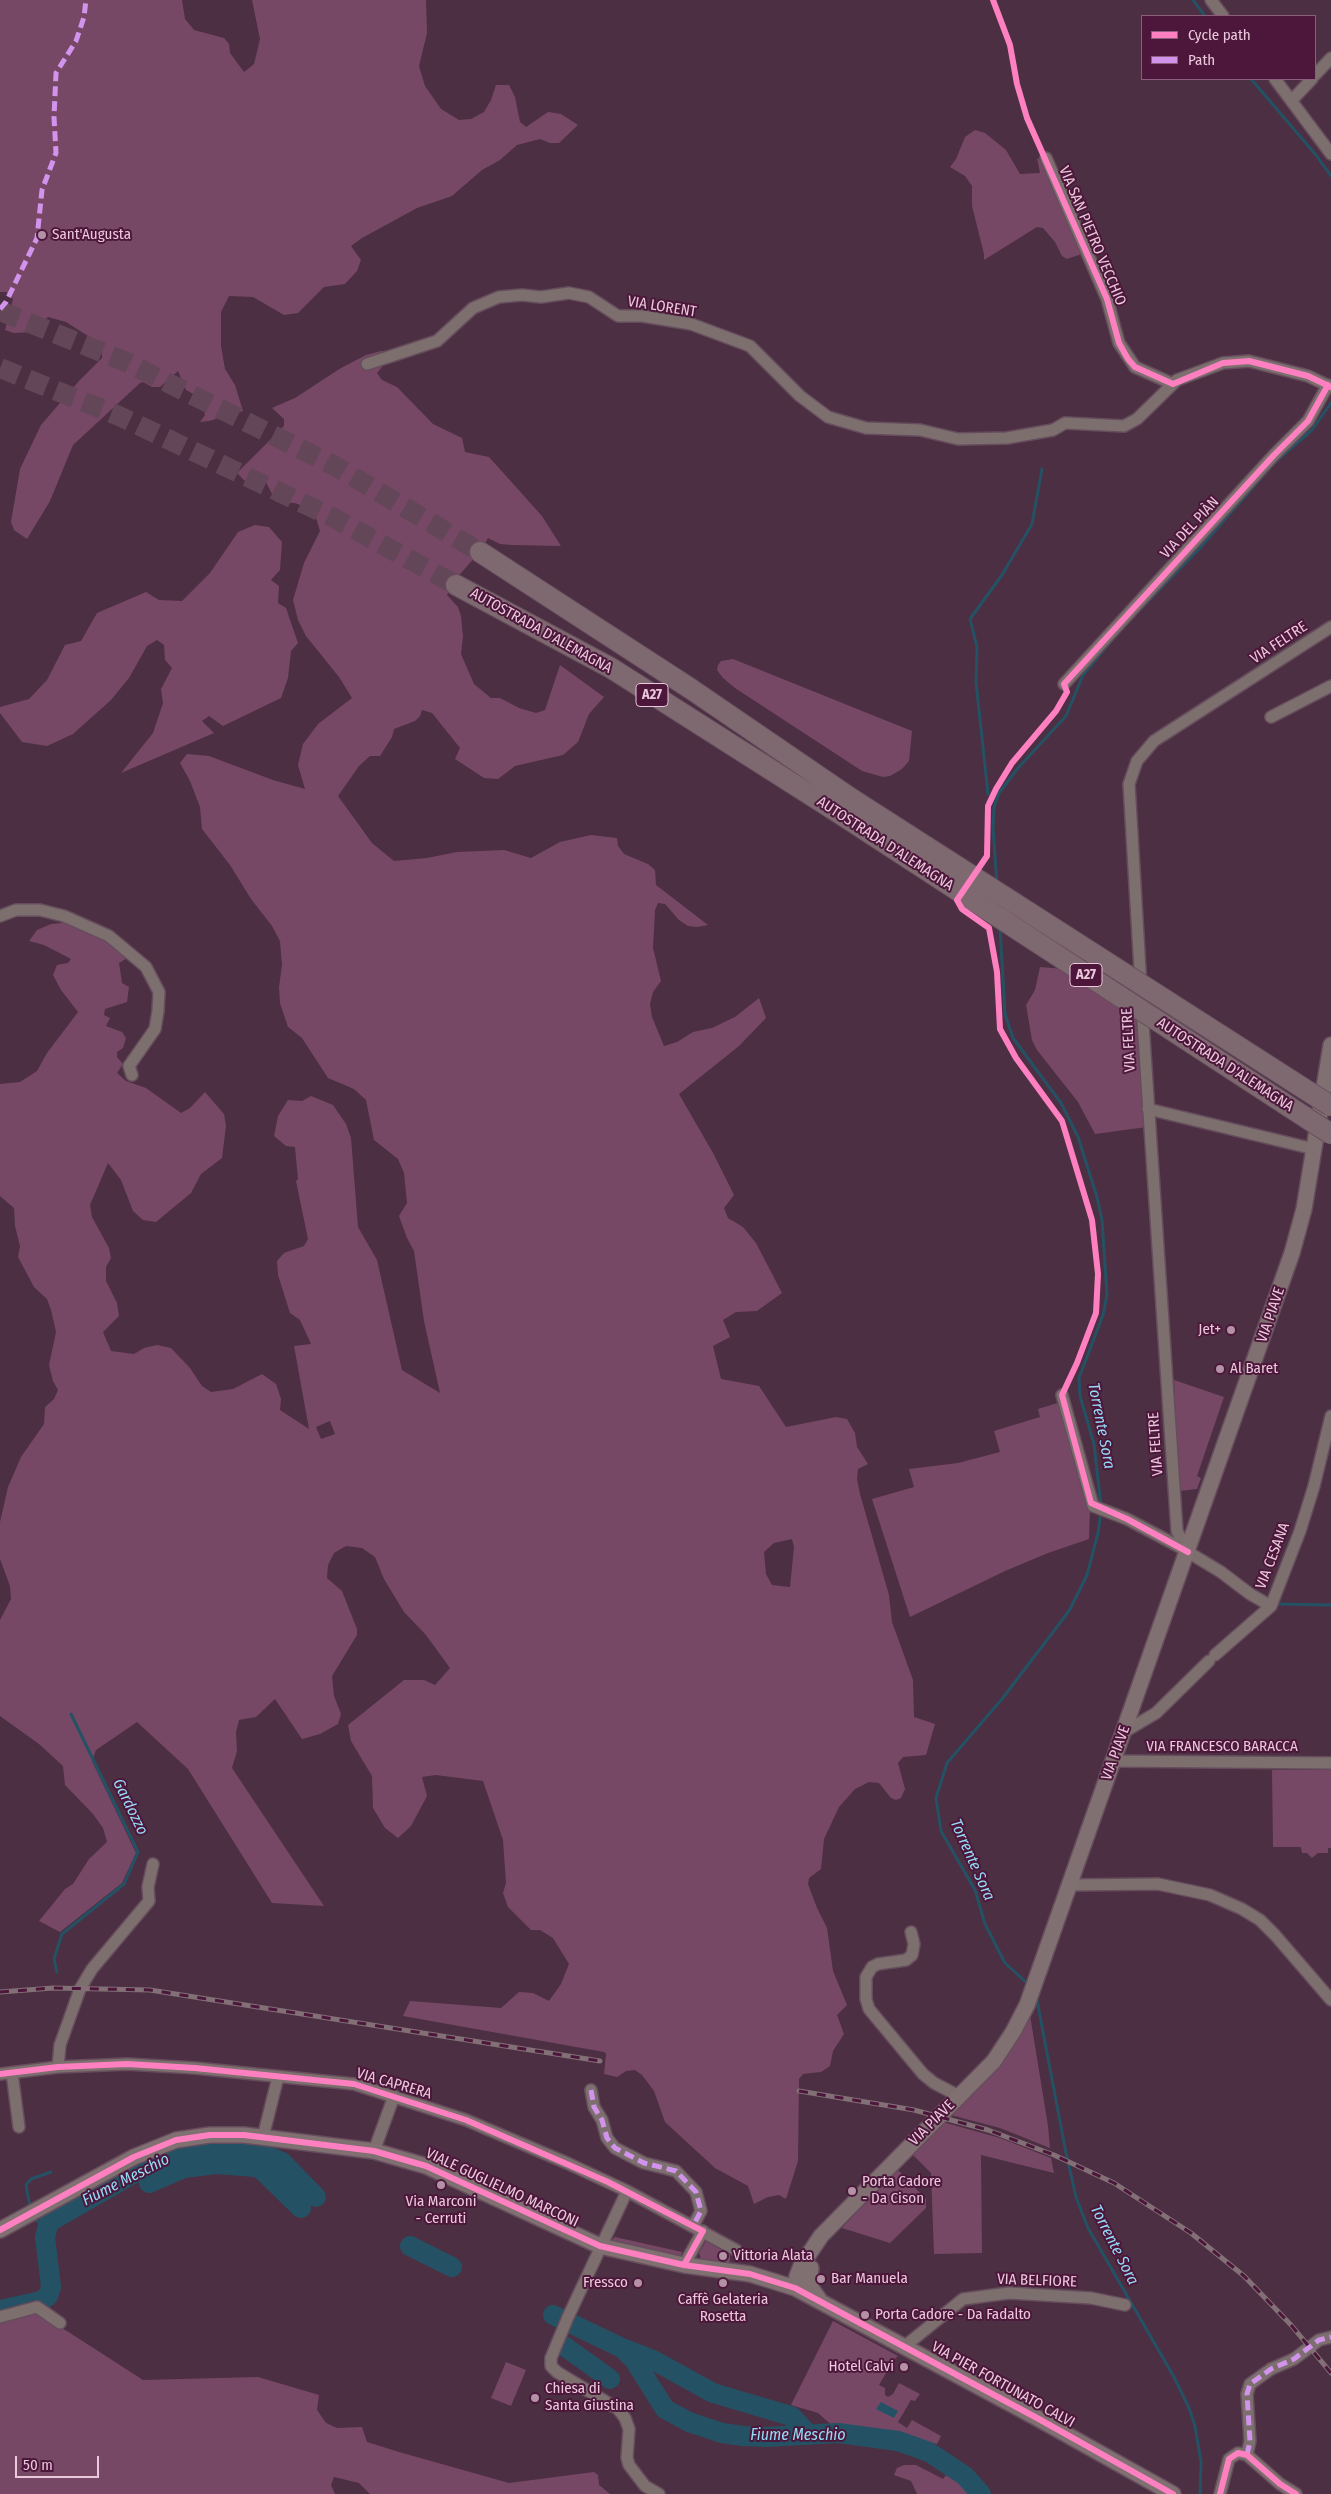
<!DOCTYPE html>
<meta charset="utf-8">
<style>
body{margin:0}
#map{position:relative;width:1331px;height:2494px;overflow:hidden;background:#4c2f42;font-family:"Fira Sans Condensed",sans-serif}
canvas{display:block}
.legend{position:absolute;left:1141px;top:15px;width:175px;height:65px;box-sizing:border-box;background:#4d173b;border:1px solid #8c5e7b;margin:0;padding:6px 9px;list-style:none;font-size:15px;color:#ebc8dc}
.legend li{display:flex;align-items:center;gap:10px;height:25px}
.legend b{width:25px;border:1px solid #8c5e7b}
.scale{position:absolute;left:15px;top:2456px;width:84px;height:22px;box-sizing:border-box;border:2px solid #ebc8dc;border-top:0;padding-left:6px;font-size:15px;line-height:18px;white-space:nowrap;color:#ebc8dc;-webkit-text-stroke:4px #4d173b;paint-order:stroke}
</style>
<div id="map">
<canvas width="1331" height="2494"></canvas>
<ul class="legend">
<li><b style="height:6px;background:#ff80c0"></b>Cycle path</li>
<li><b style="height:6px;background:#d193ec"></b>Path</li>
</ul>
<div class="scale">50 m</div>
</div>
<script>
const ctx = document.querySelector('canvas').getContext('2d');
ctx.lineJoin = 'round';
function fillPath(path, color) { ctx.fillStyle = color; ctx.fill(path, 'evenodd'); }
const toPath = rows => new Path2D(rows.map(r => 'M' + r).join(''));
function trace(path, color, width, dash) { ctx.strokeStyle = color; ctx.lineWidth = width; ctx.lineCap = dash ? 'butt' : 'round'; ctx.setLineDash(dash || []); ctx.stroke(path); }
function label(font, color, halo, rows, align = 'center') {
  ctx.font = font + ' "Fira Sans Condensed",sans-serif'; ctx.lineWidth = 4; ctx.setLineDash([]); ctx.textBaseline = 'middle'; ctx.strokeStyle = halo; ctx.fillStyle = color; for (const [text, x, y, turn = 0] of rows) {
    ctx.save(); ctx.translate(x, y); ctx.rotate((+turn || 0) * Math.PI / 180); ctx.textAlign = isNaN(turn) ? turn : align; if (halo) ctx.strokeText(text, 0, 0); ctx.fillText(text, 0, 0); ctx.restore();
  }
}
const green = toPath([
 [0,0,182,0,185,19,194,30,224,38,229,44,230,53,244,72,254,64,260,39,252,0,426,0,427,33,419,66,425,86,441,109,459,120,471,119,484,112,491,100,496,85,509,85,515,97,520,122,526,127,548,112,561,114,578,125,559,143,550,143,540,139,517,145,500,160,482,170,452,196,417,208,362,238,351,246,361,260,357,271,345,284,324,287,298,313,284,315,253,297,229,296,221,312,221,346,225,369,235,385,243,411,209,421,200,422,205,415,201,401,197,396,186,390,178,371,160,387,152,387,143,382,140,383,73,445,50,501,27,539,14,530,11,522,20,469,41,425,79,381,102,358,102,349,99,343,66,322,48,317,32,332,14,333,5,330,13,299,6,292,0,292],
 [975,130,985,133,1006,150,1020,174,1040,173,1037,158,1051,166,1088,252,1067,259,1062,256,1055,242,1043,228,1037,227,984,260,984,254,972,206,972,186,965,176,950,167,956,159,965,137],
 [381,351,393,353,377,373,382,380,397,387,433,424,462,438,465,452,489,457,542,516,561,546,512,545,500,544,488,538,482,549,455,580,447,595,458,607,461,616,463,637,461,654,474,684,491,698,500,698,519,708,536,713,545,710,560,665,604,697,589,714,578,742,563,755,515,766,498,779,484,778,455,759,460,748,432,713,422,710,420,716,415,721,394,729,392,737,380,756,370,756,359,766,338,796,372,843,394,861,427,858,457,852,504,850,531,858,560,842,591,835,617,838,618,846,624,854,648,864,655,870,656,885,708,925,697,927,688,926,679,920,665,904,658,903,655,910,653,948,661,981,653,992,650,1004,652,1017,664,1046,677,1042,693,1032,712,1028,735,1017,759,998,766,1018,739,1046,679,1094,713,1153,734,1195,724,1208,728,1218,743,1227,756,1243,782,1293,757,1311,736,1312,723,1320,730,1337,713,1346,721,1379,759,1386,786,1427,836,1417,847,1419,855,1433,857,1447,868,1464,858,1469,857,1479,860,1494,889,1595,892,1622,913,1680,914,1717,935,1724,926,1755,903,1757,898,1763,905,1789,901,1798,896,1800,891,1798,879,1783,869,1782,855,1789,839,1807,824,1839,821,1869,809,1878,808,1884,817,1908,827,1928,833,1971,847,2005,837,2015,844,2034,833,2051,830,2066,821,2072,803,2074,799,2079,798,2161,786,2199,779,2195,768,2197,754,2204,748,2186,715,2168,665,2122,654,2091,642,2075,635,2070,626,2071,617,2077,604,2074,606,2054,604,2052,403,2016,410,2001,501,2008,519,1992,533,1993,549,2001,561,1984,569,1964,553,1938,540,1930,531,1930,508,1907,503,1893,506,1883,503,1840,483,1781,436,1775,422,1777,427,1796,411,1826,398,1838,385,1828,373,1808,372,1776,351,1741,348,1725,404,1680,424,1680,435,1685,450,1668,426,1635,404,1612,384,1579,375,1557,362,1548,346,1546,334,1553,328,1565,327,1578,342,1591,357,1629,357,1635,332,1676,334,1696,341,1714,338,1724,320,1734,302,1739,275,1699,256,1717,239,1720,236,1732,237,1751,232,1768,324,1906,272,1903,188,1769,137,1722,96,1750,92,1761,136,1853,122,1883,60,1932,39,1921,65,1889,73,1884,89,1859,107,1842,103,1828,93,1814,65,1785,63,1766,39,1744,0,1716,0,1620,11,1599,10,1586,0,1559,0,1522,8,1487,21,1457,44,1424,45,1407,54,1399,58,1390,53,1381,49,1365,56,1332,51,1310,47,1299,34,1287,18,1257,20,1246,15,1226,14,1208,0,1196,0,1084,20,1082,37,1071,47,1053,78,1012,61,990,53,975,57,965,68,963,71,959,44,945,29,941,37,930,51,924,74,922,96,932,129,957,119,963,122,983,129,987,127,1002,105,1009,104,1015,110,1018,106,1026,122,1032,126,1038,123,1048,117,1052,117,1057,123,1064,117,1073,126,1081,146,1088,181,1113,190,1108,205,1092,224,1114,226,1126,222,1158,201,1174,191,1193,156,1222,143,1220,133,1211,121,1180,108,1163,90,1205,92,1217,109,1248,111,1258,106,1267,106,1281,117,1303,119,1316,103,1332,111,1351,134,1354,144,1348,157,1345,171,1348,190,1368,202,1386,211,1392,233,1389,262,1374,276,1384,281,1399,280,1410,309,1429,294,1346,311,1344,300,1320,290,1313,278,1275,277,1261,284,1253,304,1246,308,1239,296,1181,298,1179,295,1147,286,1146,274,1136,278,1116,288,1100,302,1101,311,1096,333,1105,346,1124,351,1138,358,1227,377,1260,402,1370,440,1393,424,1321,414,1251,407,1238,399,1216,407,1203,404,1173,398,1159,374,1140,366,1100,354,1089,328,1078,302,1038,288,1027,280,1003,279,987,282,965,280,941,272,926,251,899,230,865,202,829,200,807,190,781,180,763,187,754,209,756,273,780,305,789,298,765,303,744,318,724,352,698,339,677,306,636,298,620,293,600,304,563,320,531,316,518,305,507,295,503,276,502,266,482,251,487,237,473,284,426,284,419,272,408,295,398,341,368,366,355],
 [330,1421,335,1434,321,1439,316,1427],
 [792,1539,794,1547,790,1587,772,1585,766,1574,764,1552,774,1543],
 [255,525,269,527,282,542,280,570,271,580,279,586,278,603,286,608,298,643,291,651,288,678,281,698,223,726,209,716,202,721,214,733,121,773,153,733,163,703,161,689,172,668,165,660,164,645,157,640,147,646,129,678,111,700,73,734,47,746,22,742,0,713,0,707,29,699,47,680,65,645,81,641,97,613,146,592,159,600,182,601,210,573,238,532],
 [733,659,912,731,909,761,902,769,890,776,883,777,862,771,735,688,723,678,717,670,718,665,721,661],
 [1040,967,1090,971,1139,985,1147,1127,1095,1134,1078,1102,1037,1050,1032,1040,1026,1005,1035,990],
 [1174,1380,1224,1397,1197,1476,1201,1478,1197,1489,1179,1491],
 [1061,1402,1090,1507,1089,1539,1048,1553,1005,1571,910,1617,872,1499,914,1487,909,1469,958,1463,1000,1452,994,1431,1040,1417,1038,1409],
 [1272,1770,1331,1770,1331,1848,1328,1848,1328,1853,1318,1853,1312,1858,1307,1853,1302,1853,1301,1847,1273,1847],
 [1030,2015,1048,2126,1050,2148,1000,2128,947,2114],
 [939,2121,1000,2138,1051,2158,1054,2173,981,2155,982,2253,934,2254,931,2173,912,2154,925,2143],
 [897,2169,926,2199,926,2208,890,2243,842,2228],
 [615,2237,682,2252,682,2253,680,2257,611,2241],
 [706,2241,730,2255,730,2261,727,2263,701,2259,699,2253],
 [34,2313,67,2331,143,2380,258,2377,319,2395,317,2410,326,2423,337,2428,362,2427,367,2442,399,2452,509,2483,594,2472,598,2475,599,2485,610,2494,370,2494,359,2483,334,2477,331,2485,335,2494,0,2494,0,2322],
 [833,2321,898,2356,887,2366,889,2368,879,2385,885,2388,885,2395,888,2397,893,2394,899,2383,920,2394,915,2401,911,2400,898,2422,907,2428,912,2420,941,2436,937,2444,880,2430,834,2427,818,2413,791,2405],
 [506,2362,526,2370,511,2406,491,2398],
 [904,2465,916,2465,943,2479,951,2469,984,2494,917,2494,911,2481,894,2475,897,2468]
]);
const water = toPath([
 [881,2402,898,2411,894,2418,876,2409]
]);
const stream = toPath([
 [1193,0,1205,16],
 [1251,79,1316,155,1331,176],
 [1273,464,1312,430,1331,403],
 [988,794,976,682,977,647,970,619,1002,575,1032,524,1042,469],
 [997,884,993,828,994,807,999,793,1018,768,1066,716,1083,675,1122,628,1200,548,1269,469],
 [1000,928,1005,1014,1013,1038,1061,1103,1078,1137,1097,1197,1102,1220,1107,1295,1103,1315,1079,1378,1080,1396,1094,1444,1101,1506],
 [1277,1604,1331,1605],
 [57,1972,54,1959,62,1934,124,1884,138,1852,71,1714],
 [1028,1984,1005,1963,985,1924,975,1890,941,1831,936,1798,947,1763,1002,1699,1069,1611,1087,1575,1098,1533,1101,1512],
 [1036,1995,1066,2153,1076,2197,1088,2228,1174,2377,1189,2408,1195,2426,1201,2462,1200,2494],
 [30,2207,26,2185,31,2179,51,2172],
 [34,2218,46,2229]
]);
const river = toPath([
 [149,2183,184,2168,216,2164,255,2167,261,2169,301,2208],
 [410,2246,452,2267],
 [0,2310,41,2301,48,2296,51,2287,45,2237,49,2222,145,2167,170,2156,204,2148,253,2150,282,2162,316,2197],
 [553,2315,622,2348,634,2360,665,2409,689,2422,722,2433,743,2436,767,2437,838,2433,898,2441,929,2452,965,2476,981,2494],
 [560,2343,610,2379],
 [625,2349,653,2360,713,2393,791,2416,809,2435]
]);
const highwayTunnel = toPath([
 [0,311,124,361,335,466,480,552],
 [0,368,119,416,334,518,456,585]
]);
const street = toPath([
 [1211,0,1223,16],
 [1315,75,1331,58],
 [1275,79,1331,154],
 [1292,100,1312,79],
 [1046,158,1107,299,1119,343,1135,367,1173,384],
 [367,364,437,341,473,308,499,297,522,295,541,297,569,293,589,297,618,316,642,316,691,324,750,346,800,396,828,417,866,428,920,430,958,439,1007,438,1053,430,1065,423,1124,426,1137,419,1177,380,1223,363,1249,361,1308,376,1331,387],
 [1064,684,1274,455,1308,421,1328,385],
 [1271,717,1331,686],
 [0,916,16,910,40,910,64,916,109,936,146,967,159,992,158,1011,155,1029,129,1066,132,1075],
 [1141,987,1129,784,1137,761,1154,741,1331,627],
 [1142,1008,1177,1531,1188,1552],
 [1148,1109,1314,1149],
 [1062,1395,1093,1506,1127,1519,1178,1546,1221,1572,1250,1594,1271,1606],
 [1215,1655,1271,1606,1300,1531,1314,1486,1331,1416],
 [1124,1732,1156,1713,1209,1661],
 [1113,1761,1331,1763],
 [1069,1885,1158,1884,1210,1895,1242,1909,1260,1920,1275,1935,1331,2000],
 [911,1932,914,1944,912,1955,906,1960,878,1964,872,1967,866,1977,866,1999,869,2009,923,2074,934,2083,959,2096],
 [58,2067,60,2045,80,1989,92,1969,149,1901,148,1887,153,1864],
 [12,2073,19,2127],
 [0,2074,58,2067,127,2064,195,2068,354,2084,466,2120,567,2163,627,2191,736,2250],
 [591,2090,594,2107,602,2120,607,2138,615,2148,644,2163,676,2171,696,2192,701,2211,693,2226],
 [263,2137,278,2077],
 [374,2151,394,2096],
 [627,2191,568,2317,551,2358,551,2366,557,2372,618,2409,625,2418,629,2429,627,2458,629,2465,645,2486,659,2494],
 [684,2265,703,2231],
 [0,2317,37,2307,60,2323],
 [905,2346,963,2299,1009,2293,1091,2298,1125,2305],
 [1247,2455,1250,2441,1247,2394,1250,2384,1271,2369,1294,2359,1319,2340,1331,2337],
 [1220,2494,1229,2459,1238,2453,1247,2455,1280,2484,1296,2494]
]);
const secondary = toPath([
 [0,2230,134,2157,176,2140,210,2135,244,2135,374,2151,426,2166,600,2246,684,2265,750,2274,795,2288,1037,2418,1173,2494],
 [811,2268,809,2285,819,2299],
 [795,2288,797,2276,801,2266,821,2236,994,2061,1013,2032,1027,2005,1292,1253,1304,1209,1331,1045]
]);
const highway = toPath([
 [480,552,691,689,852,799],
 [456,585,611,668,842,815]
]);
const rail = toPath([
 [0,1992,53,1988,150,1990,600,2061],
 [799,2091,914,2110,988,2130,1054,2155,1114,2183,1191,2233,1244,2276,1291,2325,1331,2373]
]);
const highwayBridge = toPath([
 [852,799,1331,1106],
 [842,815,1331,1134]
]);
const quiet = toPath([
 [0,309,6,302,37,238,42,190,56,153,54,117,56,73,76,41,84,17,86,0],
 [591,2090,594,2107,602,2120,607,2138,615,2148,644,2163,676,2171,696,2192,701,2211,693,2226],
 [1247,2455,1250,2441,1247,2394,1250,2384,1271,2369,1294,2359,1319,2340,1331,2337]
]);
const cycleway = toPath([
 [993,0,1010,45,1017,84,1027,118,1107,299,1119,343,1128,359,1135,367,1173,384,1223,363,1249,361,1308,376,1331,387],
 [1188,1552,1127,1519,1091,1503,1062,1395,1077,1363,1096,1313,1098,1274,1092,1220,1062,1121,1016,1058,1000,1029,997,972,989,928,962,909,957,900,987,856,988,806,996,789,1012,763,1056,711,1067,692,1064,684,1274,455,1308,421,1328,385],
 [0,2074,58,2067,127,2064,195,2068,354,2084,466,2120,608,2182,693,2226,703,2231,684,2265],
 [0,2230,134,2157,176,2140,210,2135,244,2135,374,2151,426,2166,600,2246,684,2265,750,2274,795,2288,1037,2418,1173,2494],
 [1220,2494,1229,2459,1238,2453,1247,2455,1280,2484,1296,2494]
]);
const markers = [
 [42,235,5,"#b392a6"],
 [1231,1330,5,"#b392a6"],
 [1220,1369,5,"#b392a6"],
 [441,2185,5,"#b392a6"],
 [852,2191,5,"#b392a6"],
 [723,2256,5,"#b392a6"],
 [821,2279,5,"#b392a6"],
 [638,2283,5,"#b392a6"],
 [723,2283,5,"#b392a6"],
 [865,2315,5,"#b392a6"],
 [904,2367,5,"#b392a6"],
 [535,2398,5,"#b392a6"]
];
const shields = [
 [652,695,32],
 [1086,975,32]
];
const shieldNames = [
 ["A27",652,695],
 ["A27",1086,975]
];
const poiNames = [
 ["Sant'Augusta",52,235],
 ["Jet+",1221,1330,"right"],
 ["Al Baret",1230,1369],
 ["Porta Cadore",862,2182],
 ["- Da Cison",862,2199],
 ["Via Marconi",441,2202,"center"],
 ["- Cerruti",441,2219,"center"],
 ["Vittoria Alata",733,2256],
 ["Bar Manuela",831,2279],
 ["Fressco",628,2283,"right"],
 ["Caffè Gelateria",723,2300,"center"],
 ["Rosetta",723,2317,"center"],
 ["Porta Cadore - Da Fadalto",875,2315],
 ["Hotel Calvi",894,2367,"right"],
 ["Chiesa di",545,2389],
 ["Santa Giustina",545,2406]
];
const streetNames = [
 ["VIA SAN PIETRO VECCHIO",1092,236,67],
 ["VIA LORENT",662,307,9],
 ["VIA DEL PIÀN",1190,528,-47],
 ["AUTOSTRADA D'ALEMAGNA",541,631,29],
 ["VIA FELTRE",1279,643,-33],
 ["AUTOSTRADA D'ALEMAGNA",885,844,33],
 ["VIA FELTRE",1129,1040,-93],
 ["AUTOSTRADA D'ALEMAGNA",1225,1065,33],
 ["VIA PIAVE",1271,1315,-71],
 ["VIA FELTRE",1156,1444,-94],
 ["VIA CESANA",1273,1556,-69],
 ["VIA FRANCESCO BARACCA",1222,1747],
 ["VIA PIAVE",1116,1753,-70],
 ["VIA CAPRERA",394,2084,16],
 ["VIA PIAVE",932,2123,-45],
 ["VIALE GUGLIELMO MARCONI",502,2188,25],
 ["VIA BELFIORE",1037,2281,2],
 ["VIA PIER FORTUNATO CALVI",1003,2385,29]
];
const waterNames = [
 ["Torrente Sora",1101,1426,79],
 ["Gardozzo",130,1807,64],
 ["Torrente Sora",972,1860,66],
 ["Fiume Meschio",126,2180,-27],
 ["Torrente Sora",1114,2245,63],
 ["Fiume Meschio",798,2436]
];
fillPath(green, '#774865');
fillPath(water, '#245264');
trace(stream, '#245264', 3);
trace(river, '#245264', 20);
trace(highwayTunnel, '#644659', 20, [20, 10]);
trace(street, '#664d5d', 14);
trace(secondary, '#664d5d', 18);
trace(highway, '#664d5d', 22);
trace(street, '#7c6f6e', 11);
trace(secondary, '#817071', 15);
trace(highway, '#7e6970', 20);
trace(rail, '#827076', 5);
trace(rail, '#4d173b', 3, [9]);
trace(highwayBridge, '#664d5d', 22, []);
trace(highwayBridge, '#7e6970', 20);
trace(quiet, '#d193ec', 5, [10, 5]);
trace(cycleway, '#ff80c0', 6);
for (const [x, y, r, color] of markers) { const dot = new Path2D(); dot.arc(x, y, r, 0, 2 * Math.PI); ctx.fillStyle = color; ctx.fill(dot); trace(dot, '#4d173b', 2); }
for (const [x, y, w] of shields) { const box = new Path2D(); box.roundRect(x - w / 2, y - 11.5, w, 23, 4); ctx.fillStyle = '#4d173b'; ctx.fill(box); trace(box, '#ebc8dc', 1); }
label('bold 14px', '#ebc8dc', null, shieldNames);
label('15px', '#ebc8dc', '#4d173b', poiNames, 'left');
label('15px', '#ebc8dc', '#4d173b', streetNames);
label('italic 16px', '#93dbf6', '#4d173b', waterNames);
</script>
